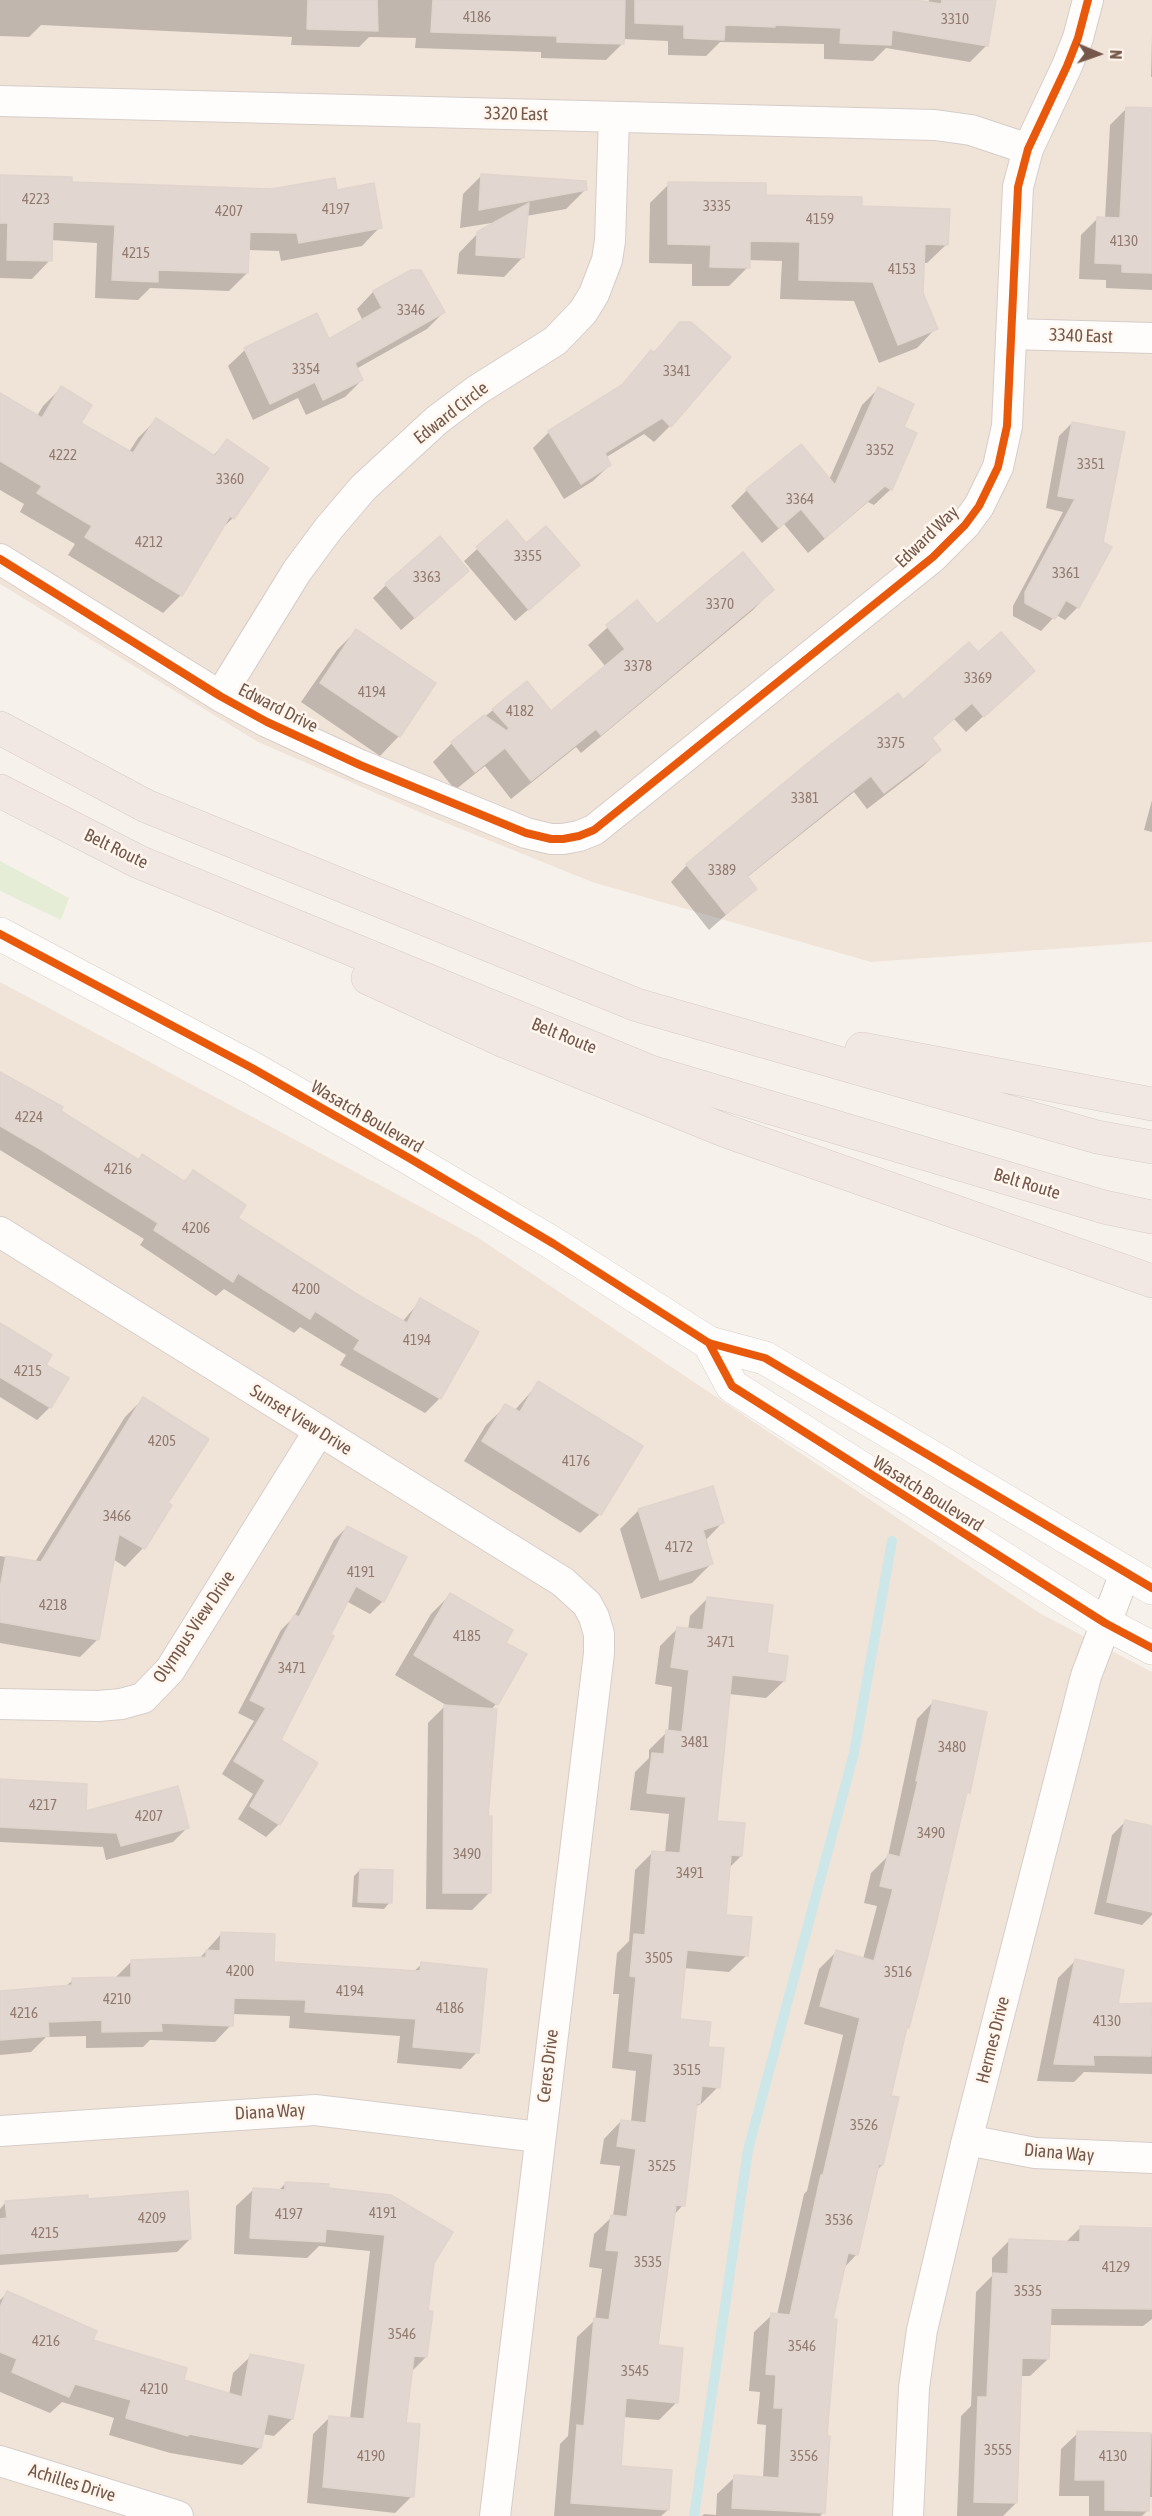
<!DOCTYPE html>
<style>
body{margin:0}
#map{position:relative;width:1152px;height:2516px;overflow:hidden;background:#f7f1eb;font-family:"Asap Condensed",sans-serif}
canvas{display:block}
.north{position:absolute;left:1068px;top:24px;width:60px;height:60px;-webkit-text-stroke:4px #fff6ed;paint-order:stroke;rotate:92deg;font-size:16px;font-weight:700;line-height:24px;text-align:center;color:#75574b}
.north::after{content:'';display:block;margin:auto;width:21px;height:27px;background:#75574b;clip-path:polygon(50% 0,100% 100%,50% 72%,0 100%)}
</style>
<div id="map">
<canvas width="1152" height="2516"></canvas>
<div class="north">N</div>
</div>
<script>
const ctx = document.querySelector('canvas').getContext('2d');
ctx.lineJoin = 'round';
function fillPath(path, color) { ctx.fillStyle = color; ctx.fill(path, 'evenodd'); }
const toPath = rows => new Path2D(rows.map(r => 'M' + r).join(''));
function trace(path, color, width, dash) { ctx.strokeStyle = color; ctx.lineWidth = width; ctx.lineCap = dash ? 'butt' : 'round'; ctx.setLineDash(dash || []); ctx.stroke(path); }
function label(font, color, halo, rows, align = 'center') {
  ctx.font = font + ' "Asap Condensed",sans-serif'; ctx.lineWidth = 5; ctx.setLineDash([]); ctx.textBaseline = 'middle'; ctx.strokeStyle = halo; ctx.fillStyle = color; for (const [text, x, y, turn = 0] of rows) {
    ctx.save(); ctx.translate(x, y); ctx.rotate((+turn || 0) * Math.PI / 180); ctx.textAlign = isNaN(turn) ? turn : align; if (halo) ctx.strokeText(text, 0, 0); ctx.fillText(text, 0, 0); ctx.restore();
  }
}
const residential = toPath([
 [0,0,1152,0,1152,942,871,962,592,882,424,814,258,742,0,584],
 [0,982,477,1237,1041,1614,1152,1672,1152,2516,0,2516]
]);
const green = toPath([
 [0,861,69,898,61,920,0,891]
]);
const shadow = toPath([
 [0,0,908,0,928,4,929,0,987,0,987,45,970,62,886,48,873,61,824,59,824,44,720,42,706,56,668,55,668,41,623,39,623,43,606,60,541,58,541,52,415,48,416,38,369,37,359,47,291,45,292,37,41,25,29,37,0,36],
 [1152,35,1152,77,1151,77],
 [1127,108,1152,110,1152,290,1106,288,1106,280,1079,279,1081,235,1098,218,1105,219,1110,125],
 [482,175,585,190,566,209,526,216,523,257,504,277,457,274,459,253,478,233,498,222,460,228,463,194],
 [0,177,70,183,336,192,380,227,362,246,281,261,279,251,248,250,247,273,229,291,150,288,138,300,95,298,97,243,51,240,50,260,32,279,0,278],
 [669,184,860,207,947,244,927,263,923,263,922,293,936,328,917,348,879,363,854,301,780,299,782,261,748,260,748,267,729,286,692,286,692,264,649,263,650,203],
 [411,271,444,312,427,329,356,369,362,380,345,397,306,415,298,398,253,420,228,366,245,350,328,341,363,321,357,309,373,292],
 [681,324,670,426,654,442,644,434,605,458,610,465,593,481,564,499,533,448,549,432,617,390],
 [61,388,79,423,129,452,138,438,156,420,213,456,227,441,233,518,220,530,181,595,163,613,68,555,75,544,20,512,24,504,0,490,0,394,37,416,43,406],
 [878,389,902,428,891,489,874,505,868,502,808,553,784,524,762,543,731,506,747,490,829,480,862,405],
 [1072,423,1123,433,1078,607,1065,620,1056,615,1041,631,1013,616,1013,606,1063,512,1046,508,1059,436],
 [507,522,526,545,565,578,515,621,464,561],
 [454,584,401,630,373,598,386,585],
 [772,590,753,610,581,753,576,747,511,799,485,766,455,790,433,762,452,743,493,710,551,713,606,667,588,645,636,602,657,626],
 [356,631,434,683,399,736,380,756,301,702,337,650],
 [978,655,1033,671,966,732,954,719,931,739,939,750,923,766,867,809,854,792,746,878,755,889,709,930,671,882,687,865,903,702],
 [1152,800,1152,832,1144,830],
 [0,1073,138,1161,143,1156,183,1182,194,1172,236,1219,402,1322,421,1300,440,1398,425,1413,340,1365,346,1355,300,1327,294,1333,224,1289,216,1296,140,1245,144,1239,0,1150],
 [0,1325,44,1365,50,1407,37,1420,0,1397],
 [539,1383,600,1514,580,1533,464,1461,486,1425,506,1406,514,1411],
 [143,1399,166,1503,170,1505,143,1548,125,1567,113,1559,98,1639,80,1657,0,1643,0,1556,35,1562,125,1417],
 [639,1510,722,1523,705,1541,712,1563,692,1583,641,1599,620,1529],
 [347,1527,383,1601,370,1614,346,1601,279,1741,279,1824,266,1837,238,1819,253,1794,222,1774,254,1721,238,1713,281,1630,294,1617,334,1540],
 [450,1595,504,1643,525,1655,496,1704,491,1710,487,1818,490,1892,472,1910,426,1909,428,1723,446,1705,395,1675,431,1614],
 [708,1598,765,1655,784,1681,766,1698,729,1694,715,1822,741,1856,729,1868,724,1916,747,1955,729,1972,683,1968,678,2020,706,2048,718,2087,701,2104,695,2107,683,2205,673,2216,657,2347,676,2403,659,2420,623,2417,620,2467,668,2510,661,2516,554,2516,560,2444,568,2436,577,2337,595,2320,602,2269,589,2267,594,2234,613,2216,620,2166,600,2164,604,2139,621,2121,631,2122,636,2071,612,2068,619,1994,613,1994,617,1953,629,1941,635,1870,653,1852,665,1853,669,1814,630,1810,635,1772,649,1758,649,1750,668,1731,672,1687,655,1684,660,1646,677,1629,688,1630,690,1616],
 [934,1701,908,2027,905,2030,890,2097,882,2165,876,2171,857,2254,843,2269,831,2320,824,2512,820,2516,702,2516,704,2514,716,2515,717,2494,735,2477,763,2478,766,2425,757,2424,760,2392,749,2391,754,2332,772,2315,777,2315,804,2194,807,2191,843,2035,804,2024,819,1969,836,1952,863,1959,877,1906,864,1903,871,1873,888,1856,917,1719],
 [0,1781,84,1813,188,1827,173,1842,106,1860,103,1847,0,1842],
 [1125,1822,1152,1828,1152,1915,1142,1925,1094,1914,1112,1835],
 [360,1870,390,1902,384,1909,352,1907,354,1876],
 [222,1933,273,1963,413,1972,422,1964,477,2052,461,2069,397,2063,400,2036,289,2028,290,2016,232,2014,231,2025,215,2042,150,2040,143,2047,86,2048,86,2036,46,2037,31,2052,0,2055,0,1992,65,1987,73,1980,114,1979,131,1962,199,1959],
 [1076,1960,1116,2005,1152,2005,1152,2074,1084,2072,1074,2082,1037,2081,1058,1978],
 [286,2183,327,2189,433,2263,426,2312,426,2357,411,2372,404,2424,412,2496,395,2513,307,2503,313,2434,330,2417,350,2419,370,2251,319,2246,307,2258,234,2254,236,2206,253,2190,278,2191],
 [87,2200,190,2239,177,2252,0,2265,0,2209,6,2202],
 [1081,2227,1152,2229,1152,2319,1143,2326,1049,2325,1048,2359,1030,2376,1020,2376,1016,2503,1003,2516,957,2516,961,2416,971,2406,976,2292,992,2276,992,2258,1010,2240,1066,2242],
 [7,2293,91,2341,182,2381,229,2395,233,2373,251,2356,292,2419,274,2436,262,2434,260,2448,242,2465,170,2453,109,2435,114,2418,62,2402,50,2413,0,2392,0,2300],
 [1078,2433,1152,2434,1152,2497,1148,2497,1148,2510,1142,2516,1089,2516,1089,2496,1059,2496,1061,2449]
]);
const stream = toPath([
 [694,2516,748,2150,854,1753,892,1541]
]);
const building = toPath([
 [308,0,377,0,378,31,307,29,308,0],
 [433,0,625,0,624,44,557,42,557,36,431,32,433,0],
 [635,0,916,0,941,4,942,0,996,0,988,46,892,30,891,45,840,43,841,28,775,25,775,27,725,25,724,40,684,38,684,25,635,23,635,0],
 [1126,107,1152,108,1152,273,1122,272,1122,264,1095,263,1097,217,1120,218,1126,107],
 [481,174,586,181,587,190,479,210,481,174],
 [0,175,72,177,72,182,271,189,335,178,337,190,374,183,382,228,299,243,297,233,250,232,248,273,158,270,158,282,112,280,115,225,53,222,52,261,7,260,8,223,0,223,0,175],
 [668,182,766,183,766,195,862,197,862,206,950,209,948,245,925,244,923,293,938,329,898,345,873,282,799,280,800,242,750,241,750,268,710,267,711,245,668,244,668,182],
 [529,203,524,258,476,255,477,232,529,203],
 [411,270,421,270,445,312,355,363,363,380,323,400,315,382,270,404,244,348,317,313,329,339,382,308,373,291,411,270],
 [680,322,691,322,731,357,671,427,662,418,605,453,611,465,581,484,548,431,622,385,651,350,654,353,680,322],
 [61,386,92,405,81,423,133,453,156,418,215,456,227,439,269,468,234,519,230,516,182,596,85,537,92,526,37,493,42,486,0,461,0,393,42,418,61,386],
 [878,387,914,404,904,427,917,433,892,490,885,486,825,538,801,509,779,528,746,489,801,444,835,485,878,387],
 [1072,422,1125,432,1103,542,1112,547,1079,608,1066,600,1055,619,1025,603,1025,592,1075,499,1058,496,1072,422],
 [507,520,526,543,546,526,580,565,529,610,476,547,507,520],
 [440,536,469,571,415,618,385,584,440,536],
 [743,552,774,590,601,735,596,729,531,781,505,748,475,772,451,742,484,715,507,731,509,728,492,709,527,681,551,711,625,649,606,625,637,600,657,624,743,552],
 [356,629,436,683,400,737,320,683,356,629],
 [1001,632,1035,671,984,717,972,703,932,738,941,750,884,793,871,776,747,876,757,889,726,914,686,864,820,753,898,693,903,700,969,642,978,652,1001,632],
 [0,1072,63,1107,61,1111,139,1160,142,1154,185,1182,193,1170,246,1205,238,1218,360,1296,407,1323,420,1298,479,1332,441,1399,354,1349,360,1340,315,1311,310,1319,238,1273,233,1282,154,1230,158,1223,40,1149,0,1126,0,1072],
 [0,1323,52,1355,46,1365,69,1378,51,1408,0,1377,0,1323],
 [538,1381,643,1446,601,1515,482,1441,505,1404,520,1412,538,1381],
 [143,1397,209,1439,168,1503,172,1505,145,1549,119,1534,99,1640,0,1622,0,1588,6,1556,41,1562,143,1397],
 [713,1486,724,1523,703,1530,713,1564,660,1580,638,1509,713,1486],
 [347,1526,407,1557,384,1602,356,1586,331,1634,334,1636,281,1740,318,1763,280,1825,250,1806,265,1780,234,1761,266,1708,250,1700,294,1615,299,1617,347,1526],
 [450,1593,513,1630,506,1643,527,1654,498,1705,414,1655,450,1593],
 [707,1597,773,1605,767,1653,788,1656,785,1681,732,1675,717,1821,745,1823,742,1856,731,1855,726,1915,752,1917,748,1956,687,1950,680,2019,711,2022,708,2047,724,2048,720,2088,702,2086,700,2104,697,2103,685,2206,676,2205,658,2345,683,2348,678,2403,626,2398,621,2466,672,2470,669,2510,571,2503,577,2425,584,2426,594,2318,609,2320,619,2251,606,2250,611,2215,627,2217,636,2149,617,2146,621,2120,646,2123,653,2054,629,2051,636,1977,630,1976,634,1934,645,1935,652,1851,680,1853,686,1797,647,1793,652,1753,664,1754,666,1730,682,1732,689,1670,671,1667,677,1627,703,1630,707,1597],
 [933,1700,987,1712,970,1793,967,1792,935,1928,909,2028,907,2027,891,2096,899,2097,883,2165,879,2164,858,2255,848,2253,833,2319,837,2319,827,2436,830,2436,825,2513,732,2508,734,2475,779,2478,783,2408,774,2408,776,2375,766,2374,771,2313,790,2315,821,2175,823,2175,860,2018,820,2006,836,1950,874,1961,893,1889,880,1886,888,1854,900,1857,918,1781,916,1781,933,1700],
 [444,1705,497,1709,488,1816,492,1816,491,1893,443,1893,444,1705],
 [0,1779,87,1784,86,1811,178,1786,189,1828,121,1846,117,1833,0,1827,0,1779],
 [1125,1820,1152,1826,1152,1912,1107,1902,1125,1820],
 [360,1869,393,1870,392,1903,358,1902,360,1869],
 [221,1932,275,1934,274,1962,420,1971,421,1962,487,1969,479,2053,413,2047,416,2019,305,2012,306,2000,234,1998,233,2026,161,2023,162,2031,102,2032,102,2020,48,2022,49,2036,0,2040,0,1991,72,1985,72,1978,131,1977,131,1960,206,1957,206,1950,220,1951,221,1932],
 [1075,1959,1124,1970,1118,2004,1152,2003,1151,2056,1093,2055,1094,2065,1054,2064,1075,1959],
 [285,2182,329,2184,328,2188,391,2195,453,2232,434,2263,428,2311,433,2311,427,2357,414,2356,406,2423,420,2424,414,2497,323,2487,329,2416,364,2419,385,2235,326,2229,325,2242,250,2238,253,2188,285,2190,285,2182],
 [188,2191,191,2239,0,2254,0,2219,7,2218,5,2201,88,2195,88,2199,188,2191],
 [1080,2226,1152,2228,1152,2309,1051,2308,1049,2359,1022,2358,1017,2503,974,2502,978,2397,987,2397,993,2273,1008,2274,1009,2239,1080,2242,1080,2226],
 [7,2291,97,2331,93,2340,187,2368,184,2380,242,2397,250,2354,304,2365,293,2419,268,2414,261,2448,189,2434,188,2436,126,2418,131,2400,75,2384,69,2397,12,2372,17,2359,0,2352,0,2307,7,2291],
 [1077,2431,1151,2433,1149,2511,1105,2510,1105,2480,1075,2480,1077,2431]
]);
const street = toPath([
 [0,101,935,125,971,130,1028,149],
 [1011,334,1152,338],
 [0,559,220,696,267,722,360,765,526,833,551,839,563,839,579,836,594,830,933,557,965,525,979,506,998,467,1007,426,1018,187,1028,149,1067,66,1078,38,1088,0],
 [220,696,297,571,329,528,363,488,437,420,477,390,555,341,583,312,594,294,607,260,610,241,614,117],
 [0,1232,563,1582,587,1604,594,1617,599,1634,599,1653,495,2516],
 [0,1704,98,1706,121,1704,143,1698,170,1670,319,1431],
 [0,2131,315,2110,539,2137],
 [967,2140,1035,2153,1152,2158],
 [0,2461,178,2516],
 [908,2516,914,2388,922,2330,967,2140,1086,1676,1125,1573]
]);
const secondary = toPath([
 [0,934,252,1068,409,1158,554,1244,709,1343,765,1358,1152,1588],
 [709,1343,732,1386,1105,1623,1152,1648]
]);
const highway = toPath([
 [0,728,146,806,637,1005,1097,1137,1152,1147],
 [0,791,139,862,651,1072,1104,1207,1152,1217],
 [368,978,504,1041,726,1131,1152,1281],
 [862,1049,1152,1104]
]);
const cycleway = toPath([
 [0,559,220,696,267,722,360,765,526,833,551,839,563,839,579,836,594,830,933,557,965,525,979,506,998,467,1007,426,1018,187,1028,149,1067,66,1078,38,1088,0],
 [0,934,252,1068,409,1158,554,1244,709,1343,765,1358,1152,1588],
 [709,1343,732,1386,1105,1623,1152,1648]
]);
const numberNames = [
 ["4186",477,17],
 ["3310",955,19],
 ["4223",36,199],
 ["3335",717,206],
 ["4197",336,209],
 ["4207",229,211],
 ["4159",820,219],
 ["4130",1124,241],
 ["4215",136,253],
 ["4153",902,269],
 ["3346",411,310],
 ["3354",306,369],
 ["3341",677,371],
 ["3352",880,450],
 ["4222",63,455],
 ["3351",1091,464],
 ["3360",230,479],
 ["3364",800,499],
 ["4212",149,542],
 ["3355",528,556],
 ["3361",1066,573],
 ["3363",427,577],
 ["3370",720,604],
 ["3378",638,666],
 ["3369",978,678],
 ["4194",372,692],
 ["4182",520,711],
 ["3375",891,743],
 ["3381",805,798],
 ["3389",722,870],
 ["4224",29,1117],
 ["4216",118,1169],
 ["4206",196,1228],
 ["4200",306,1289],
 ["4194",417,1340],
 ["4215",28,1371],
 ["4205",162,1441],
 ["4176",576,1461],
 ["3466",117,1516],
 ["4172",679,1547],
 ["4191",361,1572],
 ["4218",53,1605],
 ["4185",467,1636],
 ["3471",721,1642],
 ["3471",292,1668],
 ["3481",695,1742],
 ["3480",952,1747],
 ["4217",43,1805],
 ["4207",149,1816],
 ["3490",931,1833],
 ["3490",467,1854],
 ["3491",690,1873],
 ["3505",659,1958],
 ["4200",240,1971],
 ["3516",898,1972],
 ["4194",350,1991],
 ["4210",117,1999],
 ["4186",450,2008],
 ["4216",24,2013],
 ["4130",1107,2021],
 ["3515",687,2070],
 ["3526",864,2125],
 ["3525",662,2166],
 ["4191",383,2213],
 ["4197",289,2214],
 ["4209",152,2218],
 ["3536",839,2220],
 ["4215",45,2233],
 ["3535",648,2262],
 ["4129",1116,2267],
 ["3535",1028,2291],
 ["3546",402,2334],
 ["4216",46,2341],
 ["3546",802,2346],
 ["3545",635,2371],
 ["4210",154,2389],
 ["3555",998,2450],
 ["4190",371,2456],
 ["3556",804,2456],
 ["4130",1113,2456]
];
const streetNames = [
 ["3320 East",516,114,1],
 ["3340 East",1081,336,2],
 ["Edward Circle",451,413,-38],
 ["Edward Way",927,537,-44],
 ["Edward Drive",278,708,27],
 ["Belt Route",116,849,26],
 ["Belt Route",564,1036,22],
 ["Wasatch Boulevard",367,1117,30],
 ["Belt Route",1027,1184,17],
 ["Sunset View Drive",301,1420,32],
 ["Wasatch Boulevard",928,1494,32],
 ["Olympus View Drive",194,1627,-56],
 ["Hermes Drive",993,2040,-76],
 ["Ceres Drive",548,2066,-83],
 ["Diana Way",270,2112,-3],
 ["Diana Way",1059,2153,5],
 ["Achilles Drive",72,2483,17]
];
fillPath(residential, '#f0e4d9');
fillPath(green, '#e5edd6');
fillPath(shadow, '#0003');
trace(stream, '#cde6e8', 10);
fillPath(building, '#e1d7d0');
trace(building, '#e0d4cd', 1.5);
trace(street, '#d6cdc8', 32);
trace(secondary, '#d7cdc8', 34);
trace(highway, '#d5ccc6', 34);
trace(street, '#fefdfc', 30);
trace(secondary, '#fefdfc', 33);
trace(highway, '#f1e8e4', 33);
trace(cycleway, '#e8590c', 8);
label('15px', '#927a6f', null, numberNames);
label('18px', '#75574b', '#fff6ed', streetNames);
</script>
